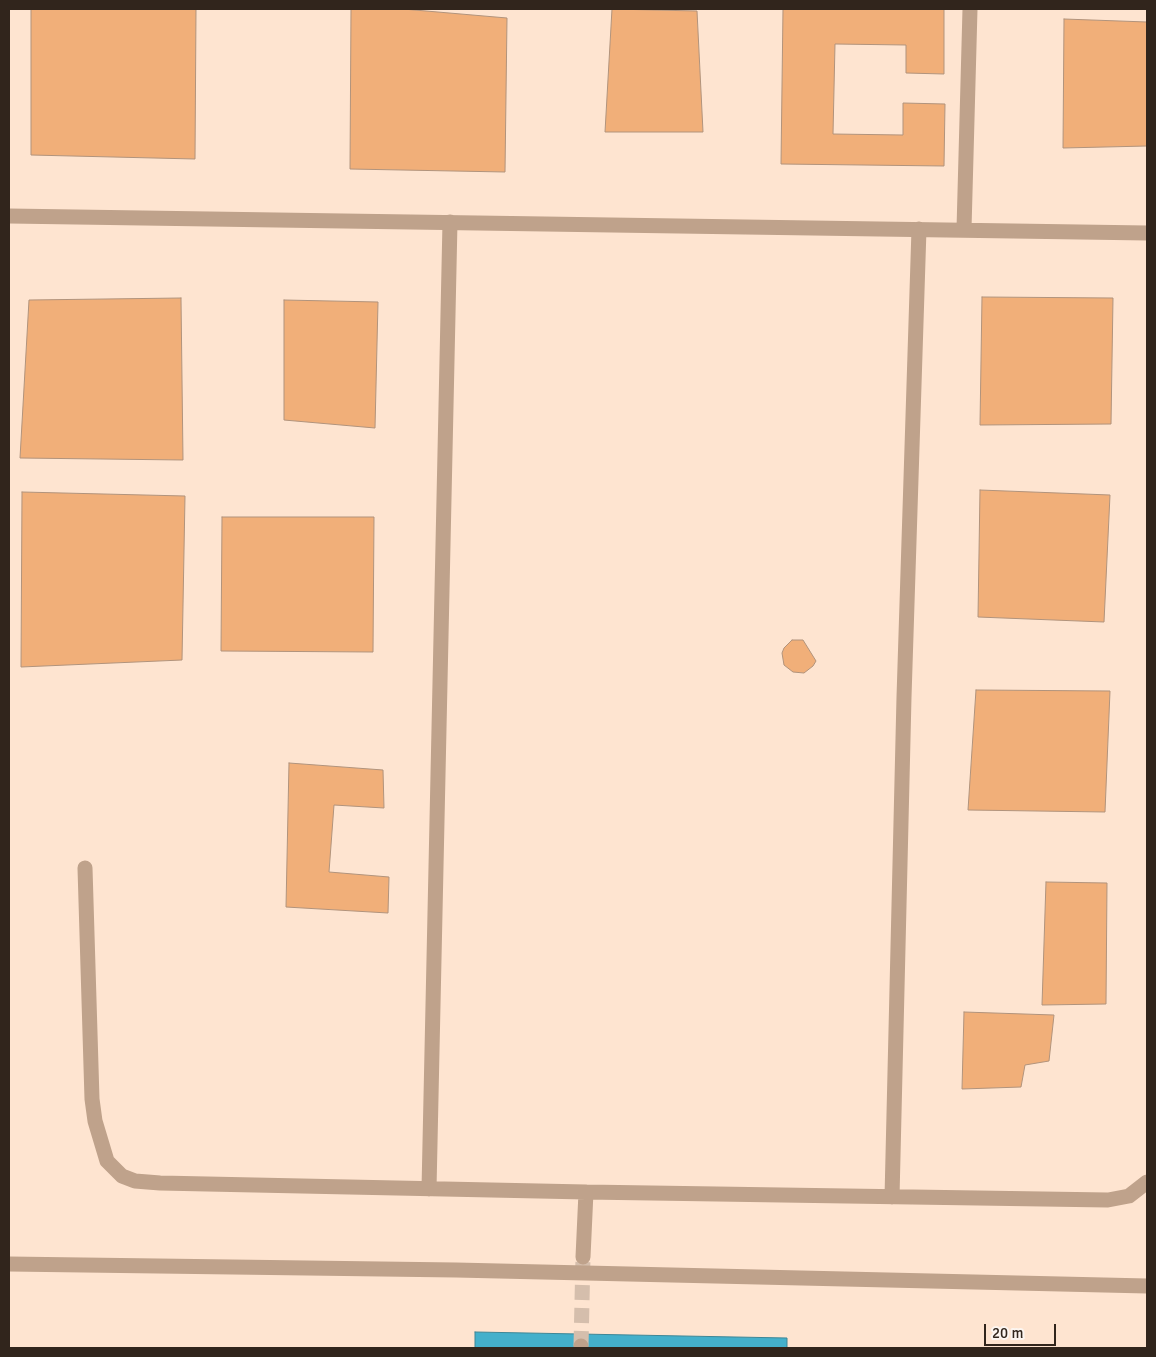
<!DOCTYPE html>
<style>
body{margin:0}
#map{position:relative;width:1156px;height:1357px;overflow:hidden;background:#fee4d0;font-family:Signika,sans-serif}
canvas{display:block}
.frame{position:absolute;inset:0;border:10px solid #31251c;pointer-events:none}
.scale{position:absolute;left:984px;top:1324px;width:72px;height:22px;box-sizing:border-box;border:2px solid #31251c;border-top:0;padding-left:6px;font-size:15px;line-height:18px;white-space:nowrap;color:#31251c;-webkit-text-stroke:4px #fcf5f0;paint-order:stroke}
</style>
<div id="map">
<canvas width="1156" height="1357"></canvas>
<div class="frame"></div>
<div class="scale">20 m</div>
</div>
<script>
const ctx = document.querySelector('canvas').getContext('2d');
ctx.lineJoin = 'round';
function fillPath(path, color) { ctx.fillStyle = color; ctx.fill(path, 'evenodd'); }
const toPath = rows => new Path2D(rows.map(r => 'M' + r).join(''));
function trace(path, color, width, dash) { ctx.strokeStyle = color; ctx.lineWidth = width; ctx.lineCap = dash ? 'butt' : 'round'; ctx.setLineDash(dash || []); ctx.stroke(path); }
const water = toPath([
 [475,1332,787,1338,787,1348,475,1348,475,1332]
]);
const building = toPath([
 [31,9,196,9,195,159,31,155,31,9],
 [351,9,403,9,507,18,505,172,350,169,351,9],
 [612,9,697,11,703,132,605,132,612,9],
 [783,9,944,9,944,74,906,73,906,45,835,44,833,134,903,135,903,103,945,104,944,166,781,164,783,9],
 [1064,19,1147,22,1147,146,1063,148,1064,19],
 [982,297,1113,298,1111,424,980,425,982,297],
 [181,298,183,460,20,458,29,300,181,298],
 [284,300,378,302,375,428,284,420,284,300],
 [980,490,1110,495,1104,622,978,617,980,490],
 [22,492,185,496,182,660,21,667,22,492],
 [222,517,374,517,373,652,221,651,222,517],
 [792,640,803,640,816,661,813,666,804,673,793,672,784,665,782,653,784,648,792,640],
 [976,690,1110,691,1105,812,968,810,976,690],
 [289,763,383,770,384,808,334,805,329,872,389,877,388,913,286,907,289,763],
 [1046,882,1107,883,1106,1004,1042,1005,1046,882],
 [964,1012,1054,1015,1049,1061,1025,1065,1021,1087,962,1089,964,1012]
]);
const minorTunnel = toPath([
 [581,1346,583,1257]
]);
const minor = toPath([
 [9,216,1147,233],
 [964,229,970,9],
 [85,868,92,1099,95,1121,107,1161,122,1176,135,1181,160,1183,586,1192,1108,1200,1129,1196,1147,1182],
 [429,1189,450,222],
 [892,1197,904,697,919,229],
 [583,1257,586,1192],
 [9,1264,456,1270,1147,1286],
 [581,1348,581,1346]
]);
fillPath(water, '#44b0cb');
trace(water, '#3e8696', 1);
fillPath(building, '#f1af79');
trace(building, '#b1937c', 1);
trace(minorTunnel, '#d5beac', 15, [15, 8]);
trace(minor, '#bfa28b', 15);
</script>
